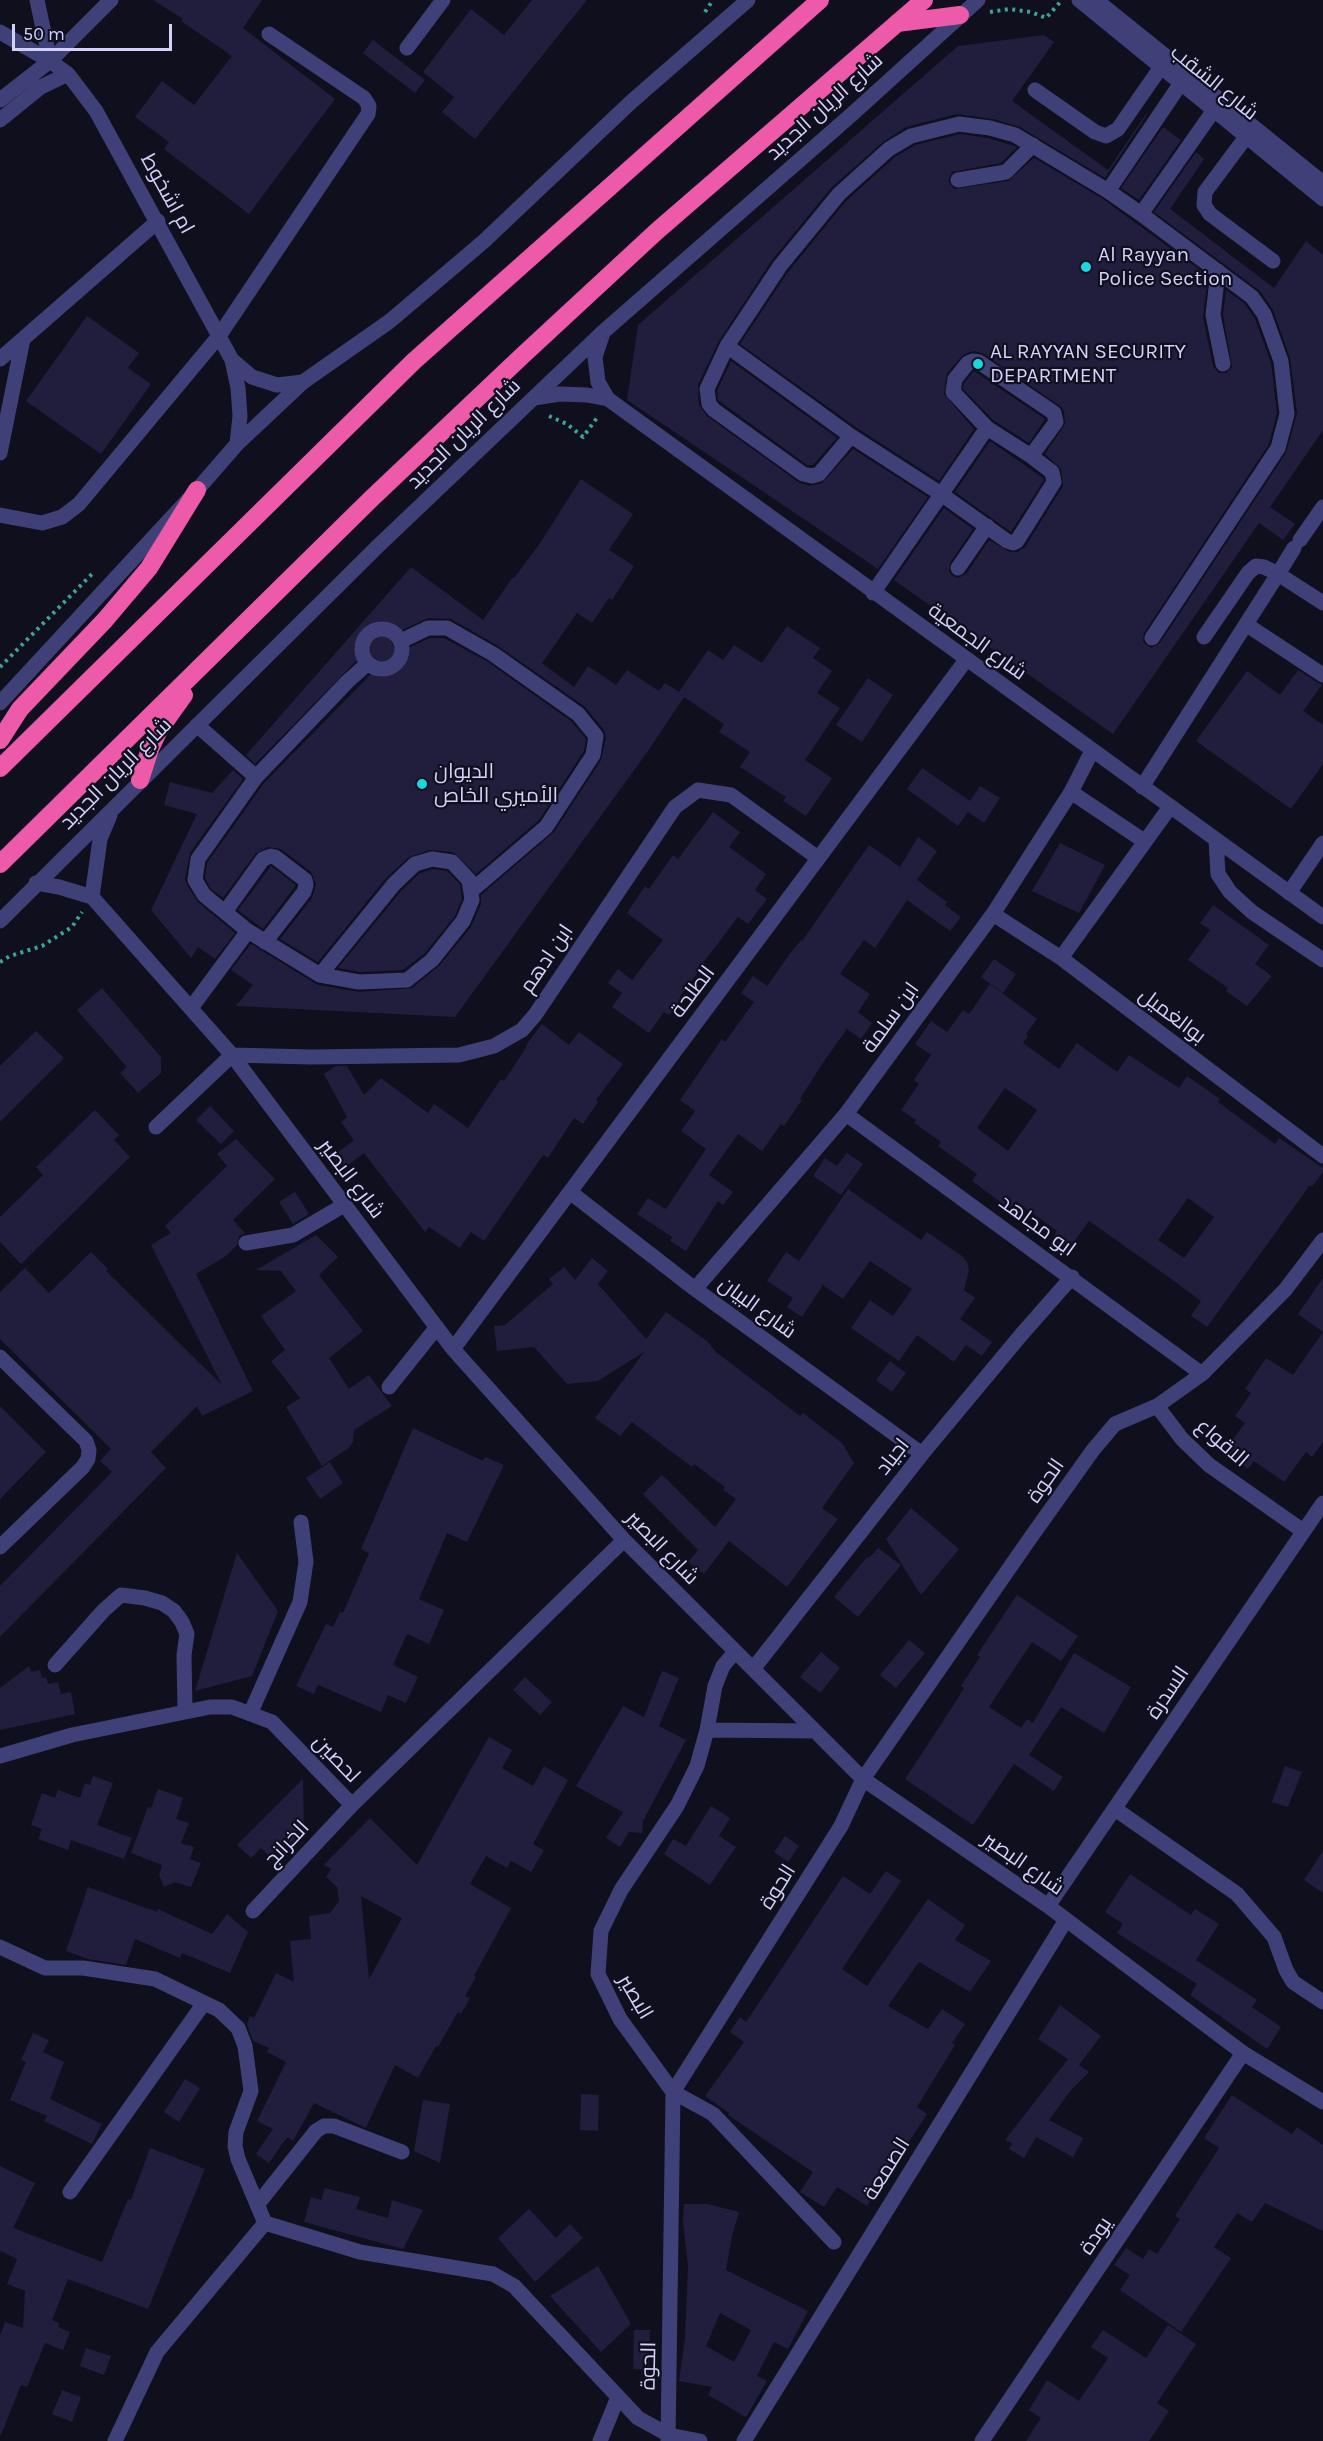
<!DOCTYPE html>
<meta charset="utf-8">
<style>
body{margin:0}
#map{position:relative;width:1323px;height:2441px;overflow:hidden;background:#100f1e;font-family:Karla,sans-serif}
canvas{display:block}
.scale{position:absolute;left:12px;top:24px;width:160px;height:27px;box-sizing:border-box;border:3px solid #d3d1fa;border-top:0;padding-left:8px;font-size:18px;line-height:21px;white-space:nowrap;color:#d3d1fa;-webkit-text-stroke:4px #100f1e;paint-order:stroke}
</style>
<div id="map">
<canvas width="1323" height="2441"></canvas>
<div class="scale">50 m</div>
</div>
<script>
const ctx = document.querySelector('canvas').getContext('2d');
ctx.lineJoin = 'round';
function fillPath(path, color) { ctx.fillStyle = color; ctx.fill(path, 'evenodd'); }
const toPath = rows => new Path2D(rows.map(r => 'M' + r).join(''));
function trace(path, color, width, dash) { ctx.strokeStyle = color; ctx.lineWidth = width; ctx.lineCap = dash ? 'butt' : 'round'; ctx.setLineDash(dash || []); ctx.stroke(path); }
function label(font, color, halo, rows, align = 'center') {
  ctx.font = font + ' Karla,Cairo,sans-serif'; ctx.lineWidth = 4.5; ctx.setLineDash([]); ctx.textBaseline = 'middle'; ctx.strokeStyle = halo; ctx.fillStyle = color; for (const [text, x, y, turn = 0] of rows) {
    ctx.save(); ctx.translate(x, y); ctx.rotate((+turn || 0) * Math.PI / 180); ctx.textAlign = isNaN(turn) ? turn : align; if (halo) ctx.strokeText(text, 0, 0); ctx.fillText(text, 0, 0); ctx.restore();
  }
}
const building = toPath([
 [153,0,262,0,243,28,335,99,249,214,164,149,169,142,135,117,162,81,194,105,232,56,181,21,183,19],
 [532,0,587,0,475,139,442,112,454,97,423,72,471,9,504,35],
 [1044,35,1054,42,1012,101,1108,170,1146,114,1147,115,1105,178,1020,127,993,119,957,114,906,127,883,142,832,187,772,260,719,341,698,385,699,405,707,416,798,482,810,486,822,483,853,449,928,497,878,569,627,400,638,325,958,46],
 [373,40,425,80,415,93,363,53],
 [1163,127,1181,140,1139,200,1121,188],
 [960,134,988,138,1017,147,1001,163,952,172,948,181,954,189,1008,181,1034,158,1103,199,1208,276,1203,317,1213,366,1219,373,1226,373,1232,367,1223,315,1226,290,1245,304,1255,319,1271,363,1277,413,1269,444,1144,633,1143,642,1151,648,1160,643,1286,453,1297,413,1290,358,1273,310,1260,291,1154,212,1196,152,1204,159,1170,209,1274,288,1306,241,1323,255,1323,430,1270,507,1295,524,1283,540,1259,523,1113,734,894,580,944,508,973,529,950,563,949,572,953,576,958,578,966,574,989,540,1010,552,1017,552,1025,547,1063,486,1061,469,1045,454,1065,424,1064,411,1060,406,984,354,974,351,964,354,947,373,944,394,974,429,939,481,857,428,740,344,788,272,846,201,895,157,915,145],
 [87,316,139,353,128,368,151,384,101,454,26,401],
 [731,361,837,438,813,465,807,465,718,400,717,391],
 [974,371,1045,419,1029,443,993,420,963,389,964,383],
 [990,441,1043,478,1044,480,1011,532,955,492],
 [581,479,633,514,609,550,634,566,612,600,609,598,592,623,577,613,542,663,574,687,588,666,616,685,627,670,659,691,665,683,679,692,708,650,723,660,734,645,762,663,787,626,820,648,813,658,832,671,817,693,840,708,805,760,832,778,806,816,783,801,786,797,740,767,750,752,719,732,724,724,684,697,648,751,455,1017,236,1006,253,985,231,970,251,944,318,985,359,992,412,988,439,966,471,927,481,904,481,895,554,832,601,760,606,738,604,730,584,706,498,646,451,619,428,618,396,633,391,640,393,646,401,651,430,638,444,638,488,662,571,721,586,739,584,751,539,820,476,874,453,852,430,850,409,857,386,878,318,962,280,939,312,898,316,884,311,872,281,849,268,847,256,853,223,898,211,889,205,878,207,863,264,783,374,671,376,666,375,658,369,655,360,657,255,764,246,755,411,567,483,620,513,577,514,578,538,546],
 [1298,670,1322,685,1303,711,1323,725,1323,764,1291,809,1196,741,1247,671,1280,695],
 [868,678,893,695,862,742,836,725],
 [922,768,970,801,980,786,1000,798,984,823,968,812,958,826,907,789],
 [233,770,243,779,190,853,185,879,187,885,198,902,235,933,215,959,198,947,191,958,151,910,197,814,164,805,170,782,212,793],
 [713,812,740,832,729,847,766,874,755,890,767,899,748,924,738,917,697,971,698,972,680,996,682,998,669,1015,664,1012,649,1033,612,1007,622,993,608,983,618,969,632,980,663,940,627,913,645,886,649,889,673,855,678,859],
 [918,837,937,851,917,880,947,902,945,905,961,917,950,931,907,900,875,948,864,940,840,974,870,994,858,1012,872,1023,861,1039,847,1029,822,1064,800,1099,802,1100,784,1126,781,1124,762,1151,738,1134,709,1175,733,1192,723,1205,718,1201,686,1251,670,1241,672,1237,637,1214,648,1198,666,1209,706,1149,681,1131,695,1111,680,1100,722,1039,725,1042,754,1002,741,993,753,976,767,986,789,955,801,940,802,941,869,845,900,867],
 [1060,843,1105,865,1079,913,1032,891],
 [271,866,296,885,263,929,238,910],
 [433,869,447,871,460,884,462,899,455,916,425,953,403,970,360,972,338,968,401,891,420,873],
 [1213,905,1269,945,1255,964,1272,976,1247,1006,1226,991,1228,988,1188,960,1210,930,1200,923],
 [994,959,1016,974,1003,993,981,977],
 [990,984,1037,1019,1026,1034,1028,1036,1023,1043,1059,1069,1077,1043,1117,1072,1129,1055,1179,1088,1187,1076,1220,1099,1218,1102,1275,1144,1279,1138,1323,1168,1323,1172,1312,1187,1310,1185,1207,1327,1191,1316,1201,1301,1170,1278,1089,1221,1068,1250,1052,1239,1057,1231,1016,1201,1010,1209,972,1181,977,1174,938,1146,941,1142,914,1123,916,1120,901,1110,919,1084,914,1080,931,1055,915,1044,931,1021,947,1032,963,1010,969,1014],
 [1005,1088,1037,1110,1008,1151,977,1128],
 [1188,1198,1214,1217,1184,1258,1158,1240],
 [102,988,161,1057,161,1073,138,1093,120,1073,127,1067,77,1010],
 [542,1024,569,1045,579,1032,623,1064,596,1100,598,1102,583,1124,574,1118,548,1158,543,1155,484,1241,471,1232,460,1248,429,1227,425,1232,364,1153,343,1169,333,1156,354,1140,341,1122,347,1117,324,1074,336,1066,347,1066,364,1095,381,1078,428,1113,434,1104,468,1128,501,1079,504,1081,527,1046,526,1045],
 [36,1031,64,1058,0,1122,0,1066],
 [210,1106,234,1131,221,1144,196,1120],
 [95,1110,119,1135,114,1140,130,1157,21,1264,0,1242,0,1217,43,1175,36,1167],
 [236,1139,275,1179,233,1220,245,1233,239,1236,237,1245,226,1256,196,1274,253,1391,202,1416,197,1406,151,1452,166,1468,0,1637,0,1586,112,1472,100,1461,111,1449,0,1339,0,1292,25,1268,49,1293,91,1252,108,1269,106,1271,222,1385,151,1245,171,1233,165,1226,227,1166,217,1154],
 [847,1153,863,1164,841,1195,813,1176,825,1158,837,1166],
 [848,1189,921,1240,927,1232,962,1256,967,1262,969,1271,964,1290,975,1298,960,1319,992,1342,982,1356,966,1345,954,1362,917,1335,899,1361,851,1328,870,1300,893,1316,912,1289,870,1261,843,1299,823,1285,802,1317,787,1307,793,1298,767,1281,786,1252,799,1261],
 [295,1192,309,1214,293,1224,279,1202],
 [316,1235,338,1257,319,1275,363,1331,329,1358,349,1389,369,1375,392,1406,354,1430,353,1442,350,1447,322,1466,286,1407,300,1398,271,1361,285,1350,261,1316,296,1291,281,1271,256,1270],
 [592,1258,608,1271,598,1284,646,1339,666,1312,707,1341,716,1352,800,1416,803,1413,842,1443,854,1463,822,1508,838,1519,787,1587,729,1541,704,1574,688,1562,698,1550,643,1494,662,1475,715,1527,736,1499,723,1490,725,1487,694,1464,692,1467,632,1422,620,1436,595,1418,644,1352,598,1381,567,1384,534,1347,497,1351,494,1326,505,1325,553,1284,549,1279,564,1267,575,1280],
 [1323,1278,1323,1332,1298,1314],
 [1323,1332,1323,1442,1312,1457,1306,1452,1284,1482,1254,1461,1248,1469,1224,1451,1245,1423,1235,1416,1251,1393,1245,1389,1266,1358,1293,1375],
 [890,1361,906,1373,892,1392,876,1380],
 [0,1406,46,1452,0,1499],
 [413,1428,483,1461,485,1457,504,1465,467,1542,447,1533,419,1599,444,1610,429,1644,407,1634,393,1665,418,1677,406,1703,388,1695,381,1712,318,1685,314,1694,296,1686,326,1624,333,1627,340,1612,343,1613,369,1553,361,1549],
 [330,1462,343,1483,320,1499,306,1478],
 [911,1508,959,1549,921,1595,886,1539],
 [878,1548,901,1565,858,1617,834,1597,867,1557,869,1558],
 [237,1553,278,1611,252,1676,195,1691],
 [1017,1595,1078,1636,1061,1661,1032,1642,989,1707,1021,1728,1027,1719,1033,1723,1074,1653,1131,1687,1104,1733,1061,1707,1029,1755,1063,1777,1054,1791,1014,1764,973,1825,905,1779,953,1706,964,1688,961,1686,980,1657,977,1655],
 [909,1640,925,1653,896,1688,880,1675],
 [821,1652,840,1668,820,1693,800,1677],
 [29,1666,31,1672,40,1670,42,1678,46,1677,48,1684,58,1682,61,1694,71,1692,75,1714,0,1730,0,1688],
 [662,1671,679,1678,659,1726,686,1740,643,1821,642,1833,629,1832,620,1847,606,1838,623,1812,576,1786,623,1706,644,1717],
 [525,1677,552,1702,540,1715,513,1690],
 [489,1737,512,1750,502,1768,533,1786,544,1766,568,1780,533,1844,544,1850,531,1872,511,1861,507,1868,486,1856,470,1884,511,1908,474,1976,476,1977,465,1996,470,1998,461,2014,458,2012,438,2047,436,2046,418,2078,395,2065,366,2128,314,2103,293,2141,287,2137,269,2163,256,2154,273,2129,257,2121,286,2062,267,2052,269,2048,253,2041,247,2024,250,2016,254,2018,276,1973,294,1982,290,1941,311,1939,309,1916,330,1913,339,1901,337,1887,326,1877,331,1869,324,1865,370,1818,417,1865],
 [361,1896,402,1918,369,1979],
 [1285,1766,1302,1772,1288,1807,1272,1802],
 [93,1776,113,1783,97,1825,132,1838,124,1859,71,1840,68,1850,38,1839,42,1829,31,1825,42,1793,55,1798,58,1790,80,1798,85,1783,90,1785],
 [303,1779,304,1833,275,1862,261,1848,251,1858,237,1845],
 [158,1789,183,1798,176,1819,189,1823,181,1843,194,1847,190,1859,201,1863,191,1887,175,1882,164,1887,159,1875,162,1865,131,1853,148,1807,151,1808],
 [711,1806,730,1818,719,1836,736,1847,710,1885,664,1854,673,1839,686,1846],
 [785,1836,799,1846,788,1862,774,1852],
 [1323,1851,1323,1893,1304,1880],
 [886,1871,901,1881,842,1969,867,1986,928,1899,965,1925,955,1940,991,1961,970,1992,919,1962,888,2006,928,2029,942,2009,965,2024,952,2043,955,2045,917,2107,927,2114,867,2206,837,2187,824,2207,800,2192,813,2172,728,2115,729,2113,705,2096,744,2042,730,2032,740,2017,746,2022,843,1876,870,1894],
 [1130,1874,1191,1915,1195,1909,1219,1924,1196,1960,1257,2000,1252,2007,1281,2027,1267,2049,1190,1995,1197,1984,1117,1933,1123,1924,1105,1912],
 [88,1887,157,1912,158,1909,212,1934,227,1914,248,1932,230,1973,182,1953,180,1958,135,1939,126,1965,88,1959,66,1951],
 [1060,2005,1101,2036,1079,2065,1089,2072,1071,2090,1049,2120,1083,2138,1073,2157,1036,2137,1024,2158,1009,2149,1012,2143,1005,2140,1068,2059,1038,2039],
 [33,2033,49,2040,43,2052,64,2062,50,2099,102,2124,92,2144,44,2121,47,2116,10,2100,26,2062,21,2060],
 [185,2079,200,2088,179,2122,164,2112],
 [581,2094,599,2095,598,2131,580,2130],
 [1232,2095,1292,2134,1297,2127,1323,2145,1323,2231,1265,2203,1252,2222,1237,2213,1214,2247,1231,2258,1181,2332,1120,2290,1130,2275,1114,2265,1126,2248,1143,2259,1149,2249,1157,2254,1180,2219,1175,2216,1219,2148,1204,2138],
 [423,2100,450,2104,440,2163,414,2151],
 [150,2148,205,2169,148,2309,68,2279,52,2320,59,2323,58,2327,70,2332,63,2350,45,2343,27,2387,21,2385,0,2437,0,2336,5,2322,23,2328,25,2291,7,2284,17,2259,1,2251,0,2253,0,2166,35,2183,13,2228,102,2262,128,2199,131,2200],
 [325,2188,360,2197,356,2209,388,2218,392,2200,423,2210,403,2249,304,2222,311,2197,321,2200],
 [684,2204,707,2204,739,2212,732,2236,726,2270,808,2311,788,2349,774,2342,757,2376,767,2381,746,2417,708,2395,712,2387,679,2381,685,2338,688,2266,683,2222],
 [720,2313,751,2330,734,2362,706,2346],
 [529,2209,556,2238,570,2224,583,2238,535,2282,498,2238],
 [598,2266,631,2324,601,2352,550,2296],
 [1168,2325,1196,2344,1157,2403,1169,2411,1149,2441,1026,2441,1041,2418,1029,2410,1047,2380,1079,2401,1108,2358,1091,2347,1103,2330,1146,2358],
 [634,2330,650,2330,649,2370,633,2369],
 [86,2348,111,2356,104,2375,80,2366],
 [62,2390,81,2397,72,2422,52,2414]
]);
const path = toPath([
 [705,12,713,0],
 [990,12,1009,9,1031,12,1046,18,1062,0],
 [549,416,567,424,583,437,599,415],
 [0,667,92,574],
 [0,962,10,956,42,946,72,927,82,912]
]);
const minor = toPath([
 [37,0,50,61],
 [1079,0,1323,199],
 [1096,0,1323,183],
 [0,32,50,61,68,74,96,111,232,360,238,388,240,416,237,444],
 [407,48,443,0],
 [1035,90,1095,132,1106,136,1118,129,1161,67],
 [0,100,50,61,111,0],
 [0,120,41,87,68,74],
 [1246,137,1205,192,1204,205,1210,214,1273,261],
 [958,180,1006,172,1033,145],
 [1108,191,1181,83],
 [1141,214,1214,110],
 [1218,271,1213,315,1223,364],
 [602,336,595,357,598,382,608,399,1323,917],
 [727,346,707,389,709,404,714,410,803,474,812,476,819,474,851,436],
 [0,359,158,221],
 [232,360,252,377,277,385,303,382],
 [973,361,979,362,1054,413,1056,422,1031,456,987,428,953,392,955,379,968,363,973,361],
 [534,398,560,394,587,395,608,399],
 [0,453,23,339],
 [1031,456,1052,472,1054,482,1017,541,1013,543,1007,541,941,494,851,436,727,346,780,266,839,194,889,149,911,136,959,124,990,128,1015,135,1108,191,1141,214,1252,297,1264,314,1281,361,1287,414,1278,448,1152,638],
 [0,515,42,523,62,517,79,504,219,336,368,114,369,106,364,98,269,34],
 [1300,540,1323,507],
 [958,568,987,526],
 [873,593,987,428],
 [1247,625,1323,675],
 '362 649a20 20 0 1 1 40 0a20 20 0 1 1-40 0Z',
 [1204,637,1248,573,1256,566,1264,567,1278,574,1294,548],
 [401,641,428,628,447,628,493,654,578,714,596,736,593,755,546,827,471,891],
 [0,703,197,490,237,444,303,382,390,321,483,242,631,102,748,0],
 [197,725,256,777],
 [1142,787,1278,574,1323,603],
 [1071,792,1144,841],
 [1216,840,1218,874,1230,892,1252,912,1323,960],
 [36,883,59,887,92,897,232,1055,453,1349,624,1540,863,1779,1048,1906,1243,2053,1323,2102],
 [1289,893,1323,843],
 [92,897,100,839,110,815],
 [225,912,263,859,271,856,275,857,305,880,306,885,304,892,265,942],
 [993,914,1061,958,1323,1156],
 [0,921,377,547,603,332,850,116,978,0],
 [248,931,204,895,195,880,198,859,256,777,348,681,367,664],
 [1061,958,1170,807],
 [191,1008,248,931,320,975,359,982,407,980,432,960,463,921,472,900,469,880,452,862,432,859,415,864,394,884,320,975],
 [846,1114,1202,1374],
 [156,1127,232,1055,311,1057,459,1055,494,1046,522,1030,535,1015,675,807,698,790,731,795,818,858],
 [570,1192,695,1289,922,1454],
 [246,1243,293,1235,344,1205],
 [695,1289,846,1114,993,914,1071,792,1092,751],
 [453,1349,966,660],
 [0,1357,86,1441,89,1450,88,1459,83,1467,0,1547],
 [389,1387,437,1327],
 [1157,1406,1202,1374,1285,1290,1323,1240],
 [734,1653,723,1666,715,1686,707,1730,697,1766,677,1806,621,1890,601,1931,598,1974,620,2019,673,2092,713,2114,834,2242],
 [55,1665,104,1610,121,1595,145,1598,162,1603,174,1611,182,1622,187,1634,184,1655,185,1712],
 [753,1669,922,1454,1021,1335,1072,1277],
 [250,1714,300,1602,306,1562,301,1522],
 [707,1730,815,1731],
 [0,1756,72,1735,210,1707,232,1707,272,1722,352,1805,624,1540],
 [1115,1809,1237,1894,1274,1937,1286,1970,1293,1982,1323,2002],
 [1048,1906,1323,1503],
 [253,1911,352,1805],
 [0,1947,45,1968,83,1968,155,1979,219,2010,238,2028,245,2046,251,2091,236,2132,235,2146,238,2159,265,2223,157,2352,115,2441],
 [70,2192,204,2003],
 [257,2205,316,2131,324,2126,334,2126,402,2152],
 [265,2223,360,2252,493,2274,514,2286,638,2418,669,2435,700,2441],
 [600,2441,618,2397],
 [668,2441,673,2092,841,1826,863,1779,1031,1537,1093,1450,1115,1424,1157,1406,1182,1439,1209,1465,1303,1531],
 [744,2441,1066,1920],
 [982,2441,1243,2053]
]);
const highway = toPath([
 [897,23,960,15],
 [0,740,20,709,105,620,149,568,197,490],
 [0,768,414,361,820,0],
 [140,780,150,749,159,730,184,695],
 [0,864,372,498,522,356,657,231,924,0]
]);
const markers = [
 [1086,267,6,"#19d7df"],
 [978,364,6,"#19d7df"],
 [422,784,6,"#19d7df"]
];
const streetNames = [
 ["شارع الشقب",1214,83,39],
 ["شارع الريان الجديد",825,107,-42],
 ["ام اشخوط",167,194,61],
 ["شارع الريان الجديد",464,434,-44],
 ["شارع الجمعية",977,642,36],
 ["شارع الريان الجديد",116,774,-45],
 ["ابن ادهم",547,959,-56],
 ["الطلحة",693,992,-53],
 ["بوالغميل",1172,1016,37],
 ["ابن سلمة",891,1018,-54],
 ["شارع البصير",351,1179,53],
 ["ابو مجاهد",1037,1226,36],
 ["شارع البيان",757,1308,36],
 ["الاقواع",1222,1443,41],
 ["اجياد",893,1457,-52],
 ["الحوة",1046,1481,-55],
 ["شارع البصير",662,1548,46],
 ["السدرة",1168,1693,-56],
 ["لحصين",336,1759,46],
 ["الخرانج",287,1844,-47],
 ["شارع البصير",1023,1864,35],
 ["الحوة",778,1887,-58],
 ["البصير",635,1997,60],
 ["الصمعة",887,2169,-58],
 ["يودة",1096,2236,-56],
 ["الحوة",649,2366,-89]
];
const poiNames = [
 ["Al Rayyan",1098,255],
 ["Police Section",1098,279],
 ["AL RAYYAN SECURITY",990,352],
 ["DEPARTMENT",990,376],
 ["الديوان",434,772],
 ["الأميري الخاص",434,796]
];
fillPath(building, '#211d3d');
trace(path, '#3ba598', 4, [3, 4.5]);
trace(minor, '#3f4078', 15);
trace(highway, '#ed5aa9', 18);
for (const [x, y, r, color] of markers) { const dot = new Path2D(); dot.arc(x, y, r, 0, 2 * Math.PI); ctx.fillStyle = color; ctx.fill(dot); trace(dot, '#100f1e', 2); }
label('21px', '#d3d1fa', '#100f1e', streetNames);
label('21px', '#d3d1fa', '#100f1e', poiNames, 'left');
</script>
